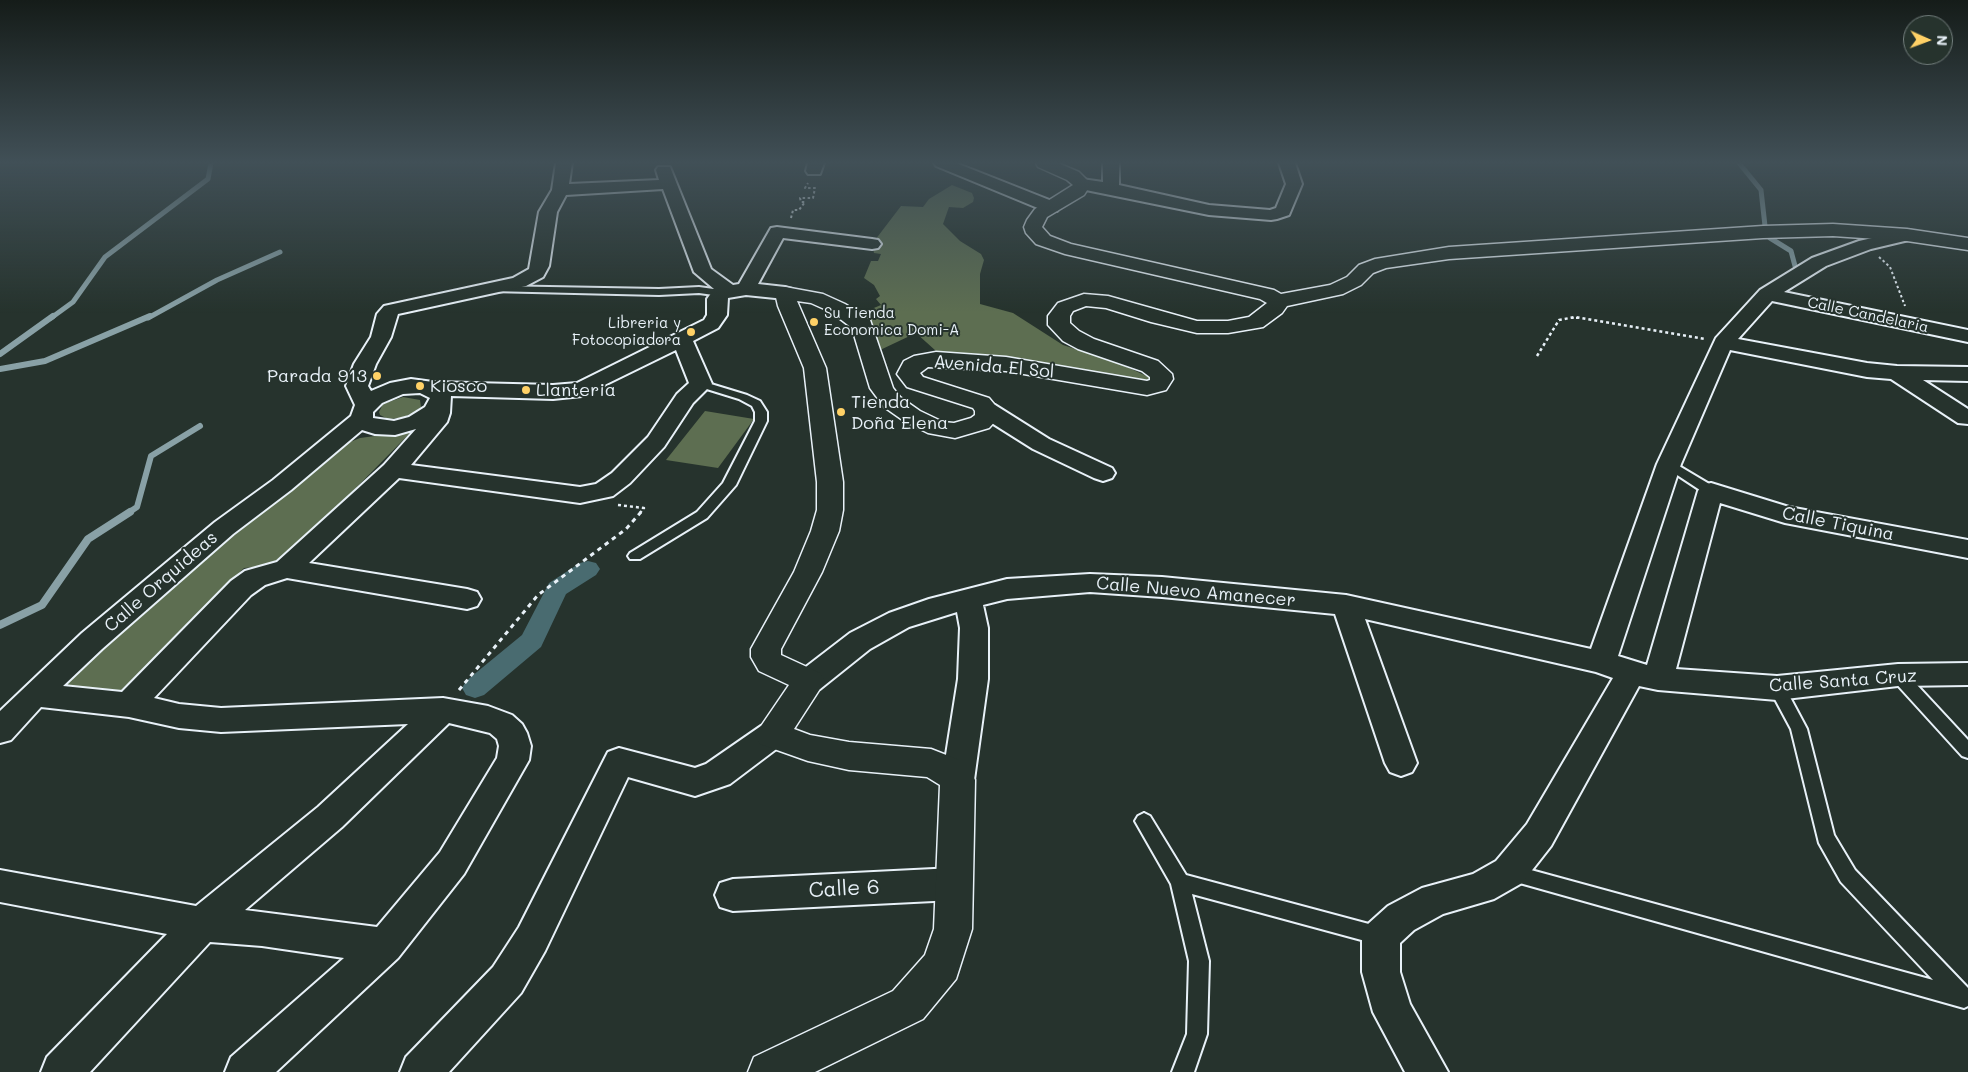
<!DOCTYPE html>
<meta charset="utf-8">
<style>
body{margin:0}
#map{position:relative;width:1968px;height:1072px;overflow:hidden;background:#26332d;font-family:Mali,sans-serif}
canvas{display:block}
.north{position:absolute;left:1903px;top:15px;width:50px;height:50px;box-sizing:border-box;background:#26332d;border:1px solid #747f7e;border-radius:50%;rotate:92deg;font-size:14px;font-weight:700;line-height:20px;text-align:center;color:#e8f1f8}
.north::after{content:'';display:block;margin:auto;width:18px;height:22px;background:#ffd166;clip-path:polygon(50% 0,100% 100%,50% 72%,0 100%)}
</style>
<div id="map">
<canvas width="1968" height="1072"></canvas>
<div class="north">N</div>
</div>
<script>
const ctx = document.querySelector('canvas').getContext('2d');
ctx.lineJoin = 'round';
function fillPath(path, color) { ctx.fillStyle = color; ctx.fill(path, 'evenodd'); }
const toPath = rows => new Path2D(rows.map(r => 'M' + r).join(''));
function trace(path, color, width, dash) { ctx.strokeStyle = color; ctx.lineWidth = width; ctx.lineCap = dash ? 'butt' : 'round'; ctx.setLineDash(dash || []); ctx.stroke(path); }
function label(font, color, halo, rows, align = 'center') {
  ctx.font = font + ' Mali,sans-serif'; ctx.lineWidth = 4; ctx.setLineDash([]); ctx.textBaseline = 'middle'; ctx.strokeStyle = halo; ctx.fillStyle = color; for (const [text, x, y, turn = 0] of rows) {
    ctx.save(); ctx.translate(x, y); ctx.rotate((+turn || 0) * Math.PI / 180); ctx.textAlign = isNaN(turn) ? turn : align; if (halo) ctx.strokeText(text, 0, 0); ctx.fillText(text, 0, 0); ctx.restore();
  }
}
const green = toPath([
 [952,185,972,193,974,198,973,202,963,208,949,207,943,224,960,241,981,254,984,260,980,274,980,304,1013,313,1063,345,1118,363,1151,378,1150,382,936,351,916,333,878,351,857,315,881,305,876,299,880,296,874,285,864,278,871,261,878,261,881,254,874,253,872,244,901,206,923,207,929,199],
 [403,397,420,400,421,407,413,413,401,418,388,419,380,415,379,412,383,404],
 [705,411,754,419,718,468,666,460],
 [412,431,280,565,244,568,107,706,57,698,60,676,84,667,327,451,360,438]
]);
const streamFar2 = toPath([
 [1739,163,1761,190,1765,226],
 [1770,238,1791,251,1795,266],
 [51,318,73,302,105,257,208,179,211,163],
 [148,318,217,280,280,252]
]);
const streamFar1 = toPath([
 [0,354,53,316],
 [0,369,45,361,150,316],
 [128,513,137,507,151,456,200,426]
]);
const stream = toPath([
 [0,625,42,605,88,539,130,512]
]);
const canal = toPath([
 [588,561,596,563,600,569,596,575,566,594,541,647,484,695,475,698,466,695,462,688,466,681,522,635,549,583,580,563,588,561]
]);
const pathFar2 = toPath([
 [791,218,793,210,799,210,805,202,801,202,800,198,813,198,815,188,805,188,808,183],
 [1879,257,1890,267,1905,306],
 [1571,318,1579,318]
]);
const pathFar1 = toPath([
 [1537,356,1559,320,1575,317,1705,339],
 [618,505,644,508,640,513]
]);
const path = toPath([
 [459,690,538,595,626,529,641,512]
]);
const lane = toPath([
 [494,286,659,289,699,287,721,290,726,293,721,296,699,293,659,295,490,291,490,287,494,286],
 [701,381,747,395,760,401,767,412,767,421,736,485,707,518,640,559,630,559,628,556,630,553,697,512,723,483,755,421,755,412,752,406,739,399,697,386,695,384,701,381],
 [1669,460,1716,488,1718,491,1716,494,1706,494,1665,467,1663,464,1669,460],
 [1898,669,1904,671,1968,740,1968,758,1962,756,1892,679,1890,675,1892,671,1898,669],
 [1777,682,1783,684,1807,729,1834,835,1855,870,1968,988,1968,1006,1964,1008,1502,878,1500,872,1502,866,1509,864,1933,980,1841,882,1819,843,1791,729,1769,688,1771,684,1777,682],
 [1144,813,1150,816,1186,875,1380,927,1387,930,1390,936,1387,942,1380,945,1192,894,1209,961,1207,1034,1194,1072,1172,1072,1187,1034,1189,961,1171,884,1135,821,1138,816,1144,813]
]);
const street = toPath([
 [556,163,572,163,569,184,659,180,656,170,658,167,670,167,711,269,733,285,739,284,771,228,777,227,872,239,878,240,881,244,878,248,872,249,783,238,758,284,785,287,792,289,795,293,792,297,785,299,746,295,728,298,727,315,718,328,693,341,712,384,693,403,664,447,630,483,613,496,580,503,399,478,309,563,467,589,477,592,481,599,477,606,467,609,287,578,265,585,251,595,154,698,179,704,221,708,443,698,488,706,512,715,522,724,527,733,531,746,529,760,464,874,398,958,276,1072,225,1072,231,1057,344,958,262,946,210,942,90,1072,41,1072,47,1057,167,934,0,902,0,870,196,906,318,807,408,724,221,732,179,728,129,717,41,707,11,740,0,743,0,711,82,633,215,522,273,480,351,416,355,405,346,386,354,364,371,337,377,314,384,306,513,278,529,269,539,212,552,190,556,163],
 [663,189,694,272,714,289,707,299,707,315,704,320,577,383,553,385,433,382,411,379,390,383,371,391,368,386,376,364,391,337,398,314,526,286,543,277,549,266,557,212,566,195,663,189],
 [676,350,689,383,677,394,648,437,612,473,596,484,580,487,411,465,447,422,450,413,451,396,553,399,582,396,676,350],
 [420,393,430,398,425,407,409,417,394,421,373,418,373,412,382,403,403,394,420,393],
 [416,429,384,465,277,562,245,571,231,581,122,692,63,686,102,649,233,534,291,490,362,430,375,434,395,435,416,429],
 [449,723,490,733,497,739,499,746,497,758,440,852,377,927,245,910,342,827,449,723],
 [808,163,824,163,820,174,808,174,806,171,808,163],
 [934,163,956,163,1057,203,1060,207,1057,211,1045,211,936,166,934,163],
 [1103,163,1119,163,1119,185,1209,205,1270,210,1276,208,1286,184,1279,163,1295,163,1302,184,1289,215,1277,219,1271,220,1209,215,1076,188,1074,184,1076,180,1082,179,1103,182,1103,163],
 [1907,230,1913,231,1916,235,1913,239,1871,249,1826,266,1784,292,1968,330,1968,342,1772,301,1738,339,1867,363,1897,366,1968,367,1968,381,1923,380,1968,409,1968,424,1958,423,1891,379,1867,377,1730,350,1681,464,1618,656,1647,665,1698,491,1702,485,1711,483,1789,507,1968,540,1968,558,1785,523,1720,503,1676,669,1777,676,1898,664,1968,663,1968,685,1898,686,1777,700,1658,690,1639,686,1551,846,1522,883,1494,899,1443,914,1414,930,1400,943,1400,972,1410,1004,1448,1072,1405,1072,1373,1012,1362,972,1362,936,1368,924,1388,906,1422,888,1473,874,1496,861,1527,824,1613,678,1596,672,1365,619,1417,763,1412,772,1401,776,1390,772,1385,763,1335,614,1162,597,1090,592,1007,599,983,605,988,628,988,679,974,780,970,790,958,794,946,790,942,780,958,679,960,628,957,612,909,627,870,649,820,689,809,692,798,689,794,681,798,673,850,633,889,613,929,599,1007,579,1090,574,1162,577,1346,595,1591,649,1657,464,1716,338,1760,290,1812,258,1859,241,1907,230],
 [987,403,995,405,1049,439,1112,468,1115,473,1112,478,1103,481,1094,478,1033,449,979,415,976,410,979,405,987,403],
 [772,722,783,726,788,735,783,744,730,784,695,796,628,777,545,951,521,993,449,1072,400,1072,406,1057,493,967,519,927,608,752,619,748,695,768,706,764,761,726,772,722],
 [954,868,967,873,972,884,967,895,954,900,733,911,720,907,715,895,720,883,733,879,954,868]
]);
const secondary = toPath([
 [1036,163,1058,163,1079,172,1091,184,1084,195,1047,217,1042,227,1050,236,1071,244,1274,290,1281,294,1330,285,1347,277,1359,265,1375,259,1449,247,1763,226,1833,224,1907,229,1968,238,1968,250,1907,241,1833,236,1763,238,1449,259,1386,268,1373,273,1361,285,1343,294,1287,306,1282,313,1263,327,1228,333,1197,333,1151,322,1106,308,1086,306,1073,311,1070,316,1070,323,1079,331,1094,339,1158,361,1172,374,1173,379,1166,390,1147,395,1006,371,928,367,920,373,923,377,989,398,999,410,999,417,989,428,955,438,928,433,904,421,884,407,870,388,852,328,831,312,811,303,797,301,826,368,843,482,843,510,839,531,822,572,781,649,781,655,820,673,825,681,794,729,810,735,849,742,931,749,959,760,970,770,975,780,972,929,956,979,923,1019,815,1072,748,1072,754,1057,893,991,925,955,934,929,940,785,927,777,849,770,808,761,760,744,755,735,789,685,759,671,751,657,751,649,794,572,811,531,817,510,817,482,804,368,778,306,775,293,778,289,785,287,823,294,845,304,870,320,893,388,900,397,920,411,943,422,954,423,971,418,975,415,975,411,973,408,907,387,897,374,904,361,914,356,936,352,1006,357,1147,381,1150,380,1150,377,1142,371,1078,349,1063,341,1048,325,1048,316,1058,303,1084,294,1108,296,1197,321,1228,321,1249,317,1267,303,1260,299,1065,254,1036,244,1026,233,1024,227,1027,220,1035,209,1073,185,1067,180,1038,167,1036,163]
]);
const markers = [
 [814,322,5,"#ffd166"],
 [691,332,5,"#ffd166"],
 [377,376,5,"#ffd166"],
 [420,386,5,"#ffd166"],
 [526,390,5,"#ffd166"],
 [841,412,5,"#ffd166"]
];
const farPoinames = [
 ["Su Tienda",824,313],
 ["Economica Domi-A",824,330],
 ["Libreria y",681,323,"right"],
 ["Fotocopiadora",681,340,"right"]
];
const farStreetnames = [
 ["Calle Candelaria",1868,315,12]
];
const streetNames = [
 ["Avenida El Sol",994,367,5],
 ["Calle Tiquina",1838,524,11],
 ["Calle Orquideas",161,582,-41],
 ["Calle Nuevo Amanecer",1196,592,5],
 ["Calle Santa Cruz",1843,681,-4]
];
const poiNames = [
 ["Parada 913",367,376,"right"],
 ["Kiosco",430,386],
 ["Llanteria",536,390],
 ["Tienda",851,402],
 ["Doña Elena",851,423]
];
const nearStreetnames = [
 ["Calle 6",844,889,-3]
];
fillPath(green, '#5d6e51');
trace(streamFar2, '#89a1a6', 5);
trace(streamFar1, '#89a1a6', 6);
trace(stream, '#89a1a6', 8);
fillPath(canal, '#496b70');
trace(lane, '#e8f1f8', 4);
trace(street, '#e8f1f8', 4);
trace(secondary, '#e8f1f8', 3);
trace(pathFar2, '#e8f1f8', 2, [2.5, 2.5]);
trace(pathFar1, '#e8f1f8', 2.5, [3, 3]);
trace(path, '#e8f1f8', 3, [4.5, 4.5]);
fillPath(lane, '#26332d');
fillPath(street, '#26332d');
fillPath(secondary, '#26332d');
const sky = ctx.createLinearGradient(0, 0, 0, 313);
sky.addColorStop(0, '#151c19');
sky.addColorStop(0.52, '#415057');
sky.addColorStop(1, '#41505700');
ctx.fillStyle = sky;
ctx.fillRect(0, 0, 1968, 313);
for (const [x, y, r, color] of markers) { const dot = new Path2D(); dot.arc(x, y, r, 0, 2 * Math.PI); ctx.fillStyle = color; ctx.fill(dot); trace(dot, '#26332d', 2); }
label('15px', '#e8f1f8', '#26332d', farPoinames, 'left');
label('15px', '#e8f1f8', '#26332d', farStreetnames);
label('18px', '#e8f1f8', '#26332d', streetNames);
label('18px', '#e8f1f8', '#26332d', poiNames, 'left');
label('21px', '#e8f1f8', '#26332d', nearStreetnames);
</script>
